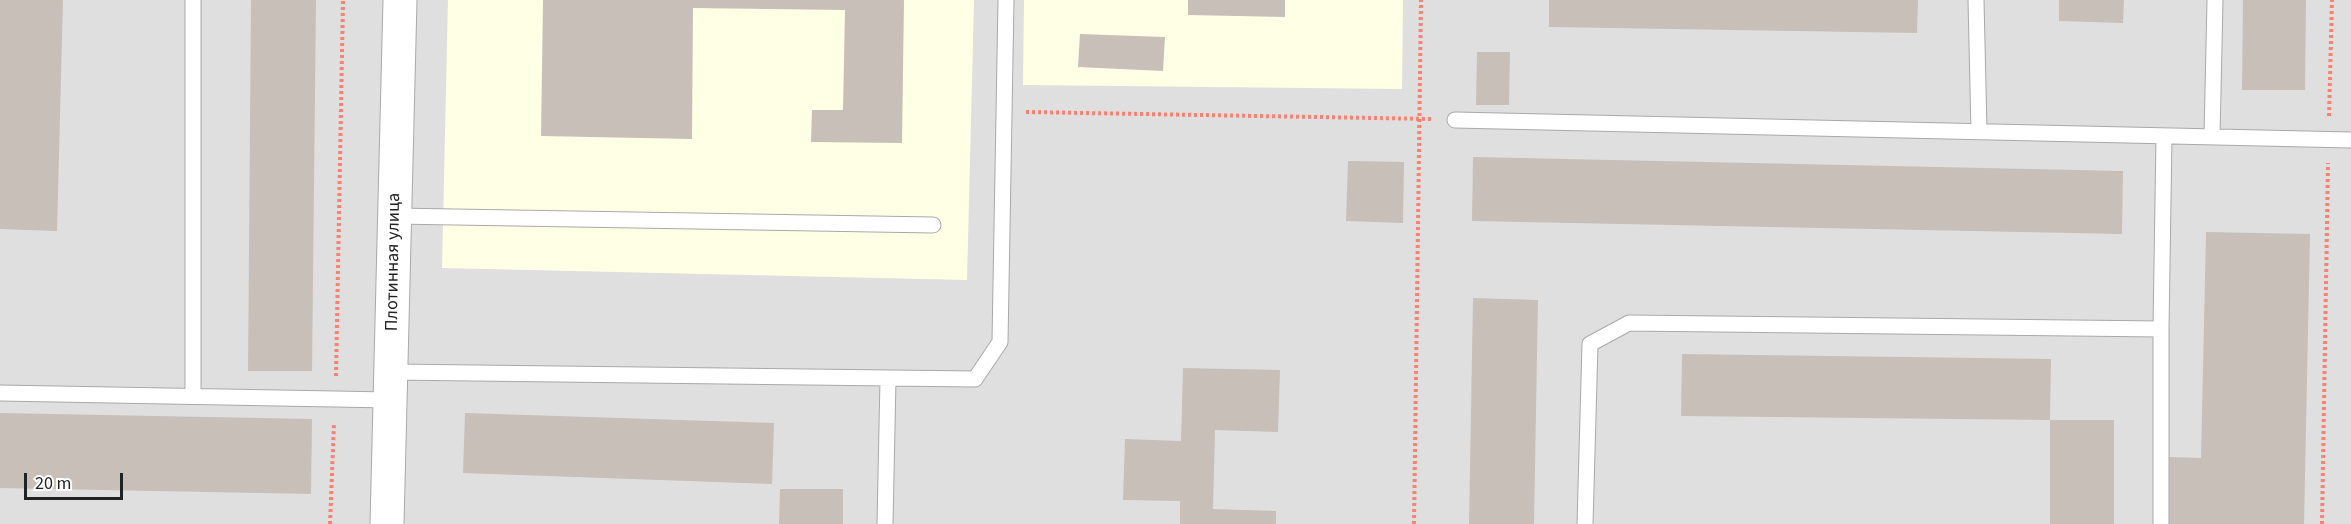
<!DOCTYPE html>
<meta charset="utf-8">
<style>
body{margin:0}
#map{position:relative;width:2351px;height:524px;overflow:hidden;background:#f2efe9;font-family:"Source Sans 3",sans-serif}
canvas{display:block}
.scale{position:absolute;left:24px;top:473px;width:99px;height:27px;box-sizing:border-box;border:3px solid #222;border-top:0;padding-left:8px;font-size:18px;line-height:21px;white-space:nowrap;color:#222;-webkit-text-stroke:4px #fff;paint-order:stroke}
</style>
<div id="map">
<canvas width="2351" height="524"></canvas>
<div class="scale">20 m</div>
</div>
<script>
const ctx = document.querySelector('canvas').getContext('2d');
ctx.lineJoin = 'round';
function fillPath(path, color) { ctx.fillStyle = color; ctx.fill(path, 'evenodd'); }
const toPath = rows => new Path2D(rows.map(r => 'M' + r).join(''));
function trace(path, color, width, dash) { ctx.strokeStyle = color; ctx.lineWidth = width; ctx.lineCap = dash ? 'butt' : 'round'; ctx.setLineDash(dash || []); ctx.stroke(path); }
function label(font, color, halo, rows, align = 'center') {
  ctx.font = font + ' "Source Sans 3",sans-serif'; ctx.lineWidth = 5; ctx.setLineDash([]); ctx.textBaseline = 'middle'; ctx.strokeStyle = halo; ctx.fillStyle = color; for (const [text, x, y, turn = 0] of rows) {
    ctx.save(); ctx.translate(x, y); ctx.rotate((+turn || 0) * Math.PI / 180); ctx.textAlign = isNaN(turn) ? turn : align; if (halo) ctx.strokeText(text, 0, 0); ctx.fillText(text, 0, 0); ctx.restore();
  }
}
const residential = toPath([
 [0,0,2351,0,2351,524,0,524]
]);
const education = toPath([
 [448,0,974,0,967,280,442,268],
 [1024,0,1403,0,1402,89,1023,85]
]);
const building = toPath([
 [0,0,63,0,57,231,0,229],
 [251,0,316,0,312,371,248,371],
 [543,0,904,0,902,143,811,142,812,110,843,110,845,10,693,8,692,139,541,136],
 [1188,0,1285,0,1285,17,1188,15],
 [1549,0,1918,0,1917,33,1549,27],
 [2059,0,2124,0,2123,23,2059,21],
 [2243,0,2306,0,2305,90,2242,90],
 [1080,34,1165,37,1163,71,1078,67],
 [1477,52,1510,52,1509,105,1476,105],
 [1473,157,2123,171,2122,234,1472,221],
 [1348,161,1404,162,1403,223,1346,221],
 [2206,232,2310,234,2304,524,2168,524,2169,457,2201,458],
 [1473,298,1538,300,1534,524,1469,524],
 [1682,354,2051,359,2050,420,1681,416],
 [1183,368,1280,370,1278,432,1215,430,1213,509,1276,511,1276,524,1180,524,1180,501,1123,500,1125,439,1181,441],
 [0,413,312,419,311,494,0,488],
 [465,413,774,423,772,484,463,473],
 [2050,420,2114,420,2114,524,2050,524],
 [780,489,843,489,843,524,779,524]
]);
const path = toPath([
 [1026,112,1432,119],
 [2329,116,2332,0],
 [336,376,343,0],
 [330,524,334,423],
 [1414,524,1421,0],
 [2322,524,2328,163]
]);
const service = toPath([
 [193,0,193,396],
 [1976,0,1979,131],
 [1455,120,2351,140],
 [2212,137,2215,0],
 [395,216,933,225],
 [2161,329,2161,524],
 [391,372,975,379,1000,342,1006,0],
 [0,393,390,400],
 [885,524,888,379],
 [1585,524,1590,344,1629,323,2161,329,2164,136]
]);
const tertiary = toPath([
 [387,524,400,0]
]);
const streetNames = [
 ["Плотинная улица",394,262,-89]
];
fillPath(residential, '#e0dfdf');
fillPath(education, '#ffffe5');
fillPath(building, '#c7bfb8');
trace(service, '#a9a9a9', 17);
trace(tertiary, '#a9a9a9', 35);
trace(path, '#fa8072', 4, [3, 3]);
trace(service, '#fff', 15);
trace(tertiary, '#fff', 33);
label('18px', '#222', '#fff', streetNames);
</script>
